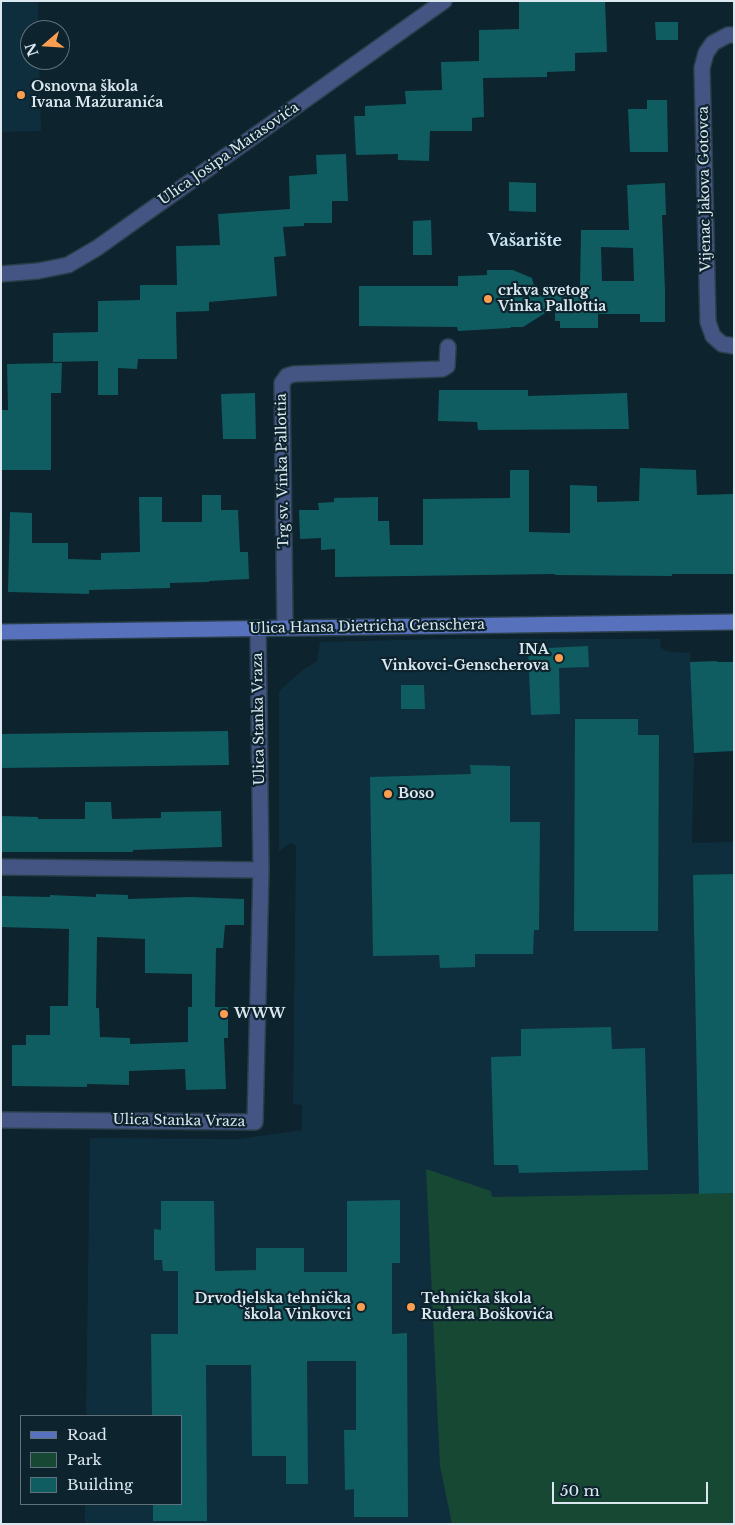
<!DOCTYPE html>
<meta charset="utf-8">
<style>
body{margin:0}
#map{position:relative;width:735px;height:1525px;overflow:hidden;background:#0d232e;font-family:"Libre Baskerville",serif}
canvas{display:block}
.frame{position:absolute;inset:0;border:2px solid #dbe8f0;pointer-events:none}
.legend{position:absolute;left:20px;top:1415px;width:162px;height:90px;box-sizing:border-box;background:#0d232e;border:1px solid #5f727c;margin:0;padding:6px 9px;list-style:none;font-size:15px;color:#dbe8f0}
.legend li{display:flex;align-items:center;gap:10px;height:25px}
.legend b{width:25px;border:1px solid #5f727c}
.north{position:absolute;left:20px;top:20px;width:50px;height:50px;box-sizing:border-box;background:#0d232e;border:1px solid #5f727c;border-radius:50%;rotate:251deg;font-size:14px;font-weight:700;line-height:20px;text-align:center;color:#dbe8f0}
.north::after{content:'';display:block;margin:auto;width:18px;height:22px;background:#fb9e50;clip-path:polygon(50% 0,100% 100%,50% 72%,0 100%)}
.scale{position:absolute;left:552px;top:1482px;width:156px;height:22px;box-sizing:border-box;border:2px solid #dbe8f0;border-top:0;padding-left:6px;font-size:15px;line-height:18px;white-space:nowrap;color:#dbe8f0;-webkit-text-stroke:4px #0d232e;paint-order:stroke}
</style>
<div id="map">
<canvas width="735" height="1525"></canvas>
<div class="frame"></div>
<ul class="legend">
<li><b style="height:6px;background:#5871bc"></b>Road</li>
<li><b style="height:14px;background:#164834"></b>Park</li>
<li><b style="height:14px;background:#0f5d60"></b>Building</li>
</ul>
<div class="north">N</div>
<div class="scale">50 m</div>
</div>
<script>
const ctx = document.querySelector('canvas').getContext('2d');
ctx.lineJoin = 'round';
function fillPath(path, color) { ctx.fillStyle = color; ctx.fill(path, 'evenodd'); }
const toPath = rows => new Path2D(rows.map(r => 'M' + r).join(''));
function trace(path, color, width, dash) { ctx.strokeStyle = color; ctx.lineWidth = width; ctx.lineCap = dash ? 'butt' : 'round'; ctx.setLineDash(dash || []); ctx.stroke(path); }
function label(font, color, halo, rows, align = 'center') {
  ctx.font = font + ' "Libre Baskerville",serif'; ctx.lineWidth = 4.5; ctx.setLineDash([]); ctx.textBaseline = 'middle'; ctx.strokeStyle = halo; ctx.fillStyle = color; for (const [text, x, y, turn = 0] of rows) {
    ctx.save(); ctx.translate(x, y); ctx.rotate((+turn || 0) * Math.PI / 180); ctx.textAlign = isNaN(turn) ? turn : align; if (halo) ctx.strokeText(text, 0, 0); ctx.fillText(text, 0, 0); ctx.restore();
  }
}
const built = toPath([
 [1,1,38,1,38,30,30,30,30,60,39,60,41,131,1,132],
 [447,639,661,639,660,647,666,651,682,653,690,652,694,753,692,843,734,842,734,1524,85,1524,85,1504,181,1504,181,1416,86,1416,90,1138,239,1139,302,1130,302,1105,293,1104,296,846,291,843,279,851,279,691,303,670,317,661,320,642]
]);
const green = toPath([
 [426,1169,491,1191,492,1197,734,1193,734,1524,452,1524,440,1466]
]);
const building = toPath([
 [519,1,605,1,607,52,575,53,575,71,547,72,547,77,483,78,484,117,472,118,472,131,430,131,429,161,398,160,398,154,356,155,354,116,365,116,365,106,406,104,405,91,442,90,441,62,479,61,479,30,519,29],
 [655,22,678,22,678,40,656,40],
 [647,100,667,100,668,152,630,152,628,109,647,109],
 [346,154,348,201,332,201,332,223,304,223,304,226,283,227,286,256,274,257,277,296,209,302,209,311,176,312,177,359,138,359,137,369,118,368,118,395,98,395,98,361,53,362,53,333,98,332,98,301,140,300,140,285,177,285,176,246,220,245,218,214,290,209,289,176,317,174,316,155],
 [509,182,536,183,536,212,509,211],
 [665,183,666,215,662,215,665,290,665,322,640,322,640,314,598,314,598,328,560,328,560,321,555,321,555,307,523,327,511,327,510,328,458,331,457,327,359,326,359,286,458,286,458,276,487,275,487,270,513,270,532,278,536,295,571,294,571,286,580,286,581,230,629,230,627,185],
 [601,247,633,248,634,281,602,281],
 [431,220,432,255,413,255,413,221],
 [62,363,61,393,51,393,51,470,1,470,1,418,2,418,2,410,8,410,7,364],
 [439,390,528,390,528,396,627,393,629,429,478,430,477,422,438,421],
 [255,393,256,439,223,439,221,394],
 [640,468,696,470,697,495,734,494,734,574,672,574,672,576,555,575,555,574,335,577,335,549,321,550,321,538,300,539,299,510,319,510,318,503,334,502,334,498,378,497,378,521,389,521,390,545,423,545,423,499,510,498,510,470,529,470,529,532,570,533,570,485,597,486,597,502,639,501],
 [202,495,221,495,221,510,238,510,240,552,248,552,249,579,209,581,209,582,170,583,170,588,89,590,89,594,8,592,10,512,32,513,32,543,68,543,68,559,101,560,101,553,140,552,139,497,162,497,162,522,202,522],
 [588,646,589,667,559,668,560,714,531,715,528,649],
 [717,661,717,662,734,662,734,751,694,753,690,662],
 [401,685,424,685,425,709,401,709],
 [575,719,638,719,638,735,659,735,658,931,574,931],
 [228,731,229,765,1,768,1,734],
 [470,765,510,766,510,822,540,822,539,930,534,930,533,954,475,954,475,967,440,968,439,955,373,956,370,777,471,774],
 [85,802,111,802,112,819,161,818,161,812,221,811,222,847,133,850,133,852,1,852,1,816,38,817,38,819,85,819],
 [734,874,734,1193,699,1194,693,875],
 [96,894,128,895,128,899,190,897,244,899,244,925,225,925,223,948,216,948,215,1007,228,1007,228,1038,224,1038,226,1089,186,1090,185,1069,129,1071,129,1085,87,1084,87,1087,12,1086,12,1045,26,1045,26,1035,50,1035,50,1006,68,1006,69,929,1,927,2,896,50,897,50,895,96,897],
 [97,937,145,939,145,973,192,974,192,1007,188,1007,188,1042,130,1044,130,1038,100,1037,99,1008,96,1008],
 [611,1027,612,1049,645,1048,648,1170,519,1173,518,1165,494,1165,491,1057,521,1056,521,1029],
 [400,1200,400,1263,392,1263,392,1334,407,1333,408,1517,354,1517,354,1489,345,1490,344,1430,356,1430,356,1361,307,1361,308,1484,286,1484,286,1456,252,1456,251,1365,206,1365,207,1521,153,1521,153,1504,181,1504,181,1416,152,1416,151,1334,178,1334,178,1271,163,1271,162,1260,154,1260,154,1229,161,1230,161,1201,214,1201,215,1271,256,1270,256,1248,304,1248,304,1272,347,1272,347,1201]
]);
const street = toPath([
 [734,35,728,35,713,43,706,53,702,68,708,322,713,336,722,344,734,346],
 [1,274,38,271,68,265,97,248,444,1],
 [285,628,282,383,287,376,294,374,442,369,447,366,448,347],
 [1,867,261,870],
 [1,1120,255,1122,261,870,258,628]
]);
const secondary = toPath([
 [1,632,734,622]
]);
const markers = [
 [21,95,5,"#fb9e50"],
 [488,299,5,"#fb9e50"],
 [559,658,5,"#fb9e50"],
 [388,794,5,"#fb9e50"],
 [224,1014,5,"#fb9e50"],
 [361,1307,5,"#fb9e50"],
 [411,1307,5,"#fb9e50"]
];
const poiNames = [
 ["Osnovna škola",31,87],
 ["Ivana Mažuranića",31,103],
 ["crkva svetog",498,291],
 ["Vinka Pallottia",498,307],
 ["INA",549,650,"right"],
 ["Vinkovci-Genscherova",549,666,"right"],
 ["Boso",398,794],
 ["WWW",234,1014],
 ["Drvodjelska tehnička",351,1299,"right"],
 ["škola Vinkovci",351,1315,"right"],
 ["Tehnička škola",421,1299],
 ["Ruđera Boškovića",421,1315]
];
const streetNames = [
 ["Ulica Josipa Matasovića",229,154,-35],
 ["Vijenac Jakova Gotovca",705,189,-91],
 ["Trg sv. Vinka Pallottia",283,471,-91],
 ["Ulica Hansa Dietricha Genschera",367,627,-1],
 ["Ulica Stanka Vraza",259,719,-91],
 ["Ulica Stanka Vraza",179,1121,1]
];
const quarterNames = [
 ["Vašarište",525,241]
];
fillPath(built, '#0f2e3d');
fillPath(green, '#164834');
fillPath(building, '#0f5d60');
trace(street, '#2a3f49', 18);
trace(secondary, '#2a3f49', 18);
trace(street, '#445583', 15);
trace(secondary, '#5871bc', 15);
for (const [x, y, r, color] of markers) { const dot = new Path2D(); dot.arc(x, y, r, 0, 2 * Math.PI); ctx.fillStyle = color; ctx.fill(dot); trace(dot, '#0d232e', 2); }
label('bold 14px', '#dbe8f0', '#0d232e', poiNames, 'left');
label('14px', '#dbe8f0', '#0d232e', streetNames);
label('bold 16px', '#cbe5f5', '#0d232e', quarterNames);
</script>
